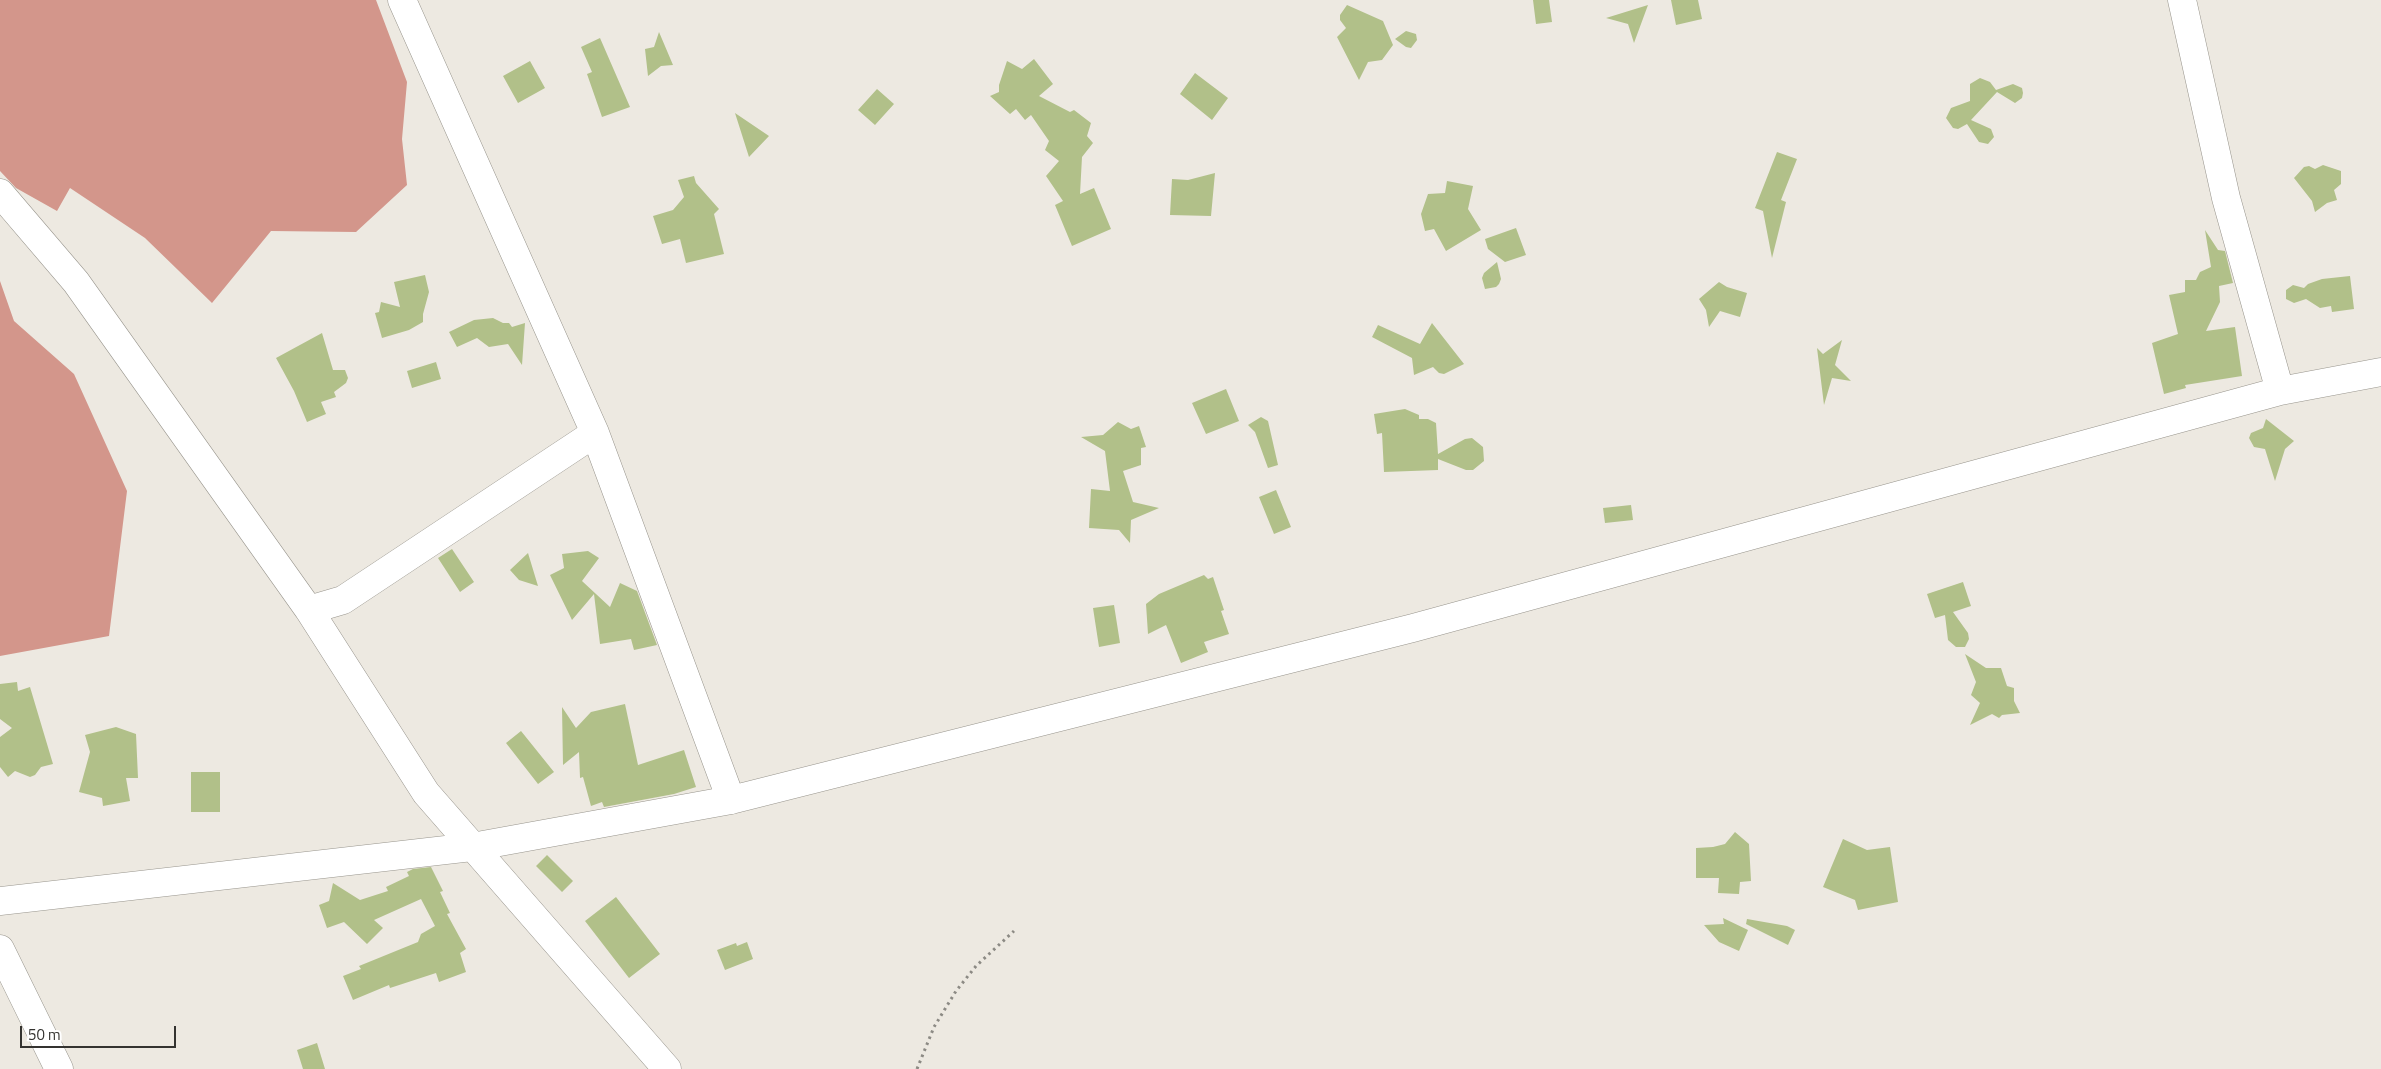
<!DOCTYPE html>
<style>
body{margin:0}
#map{position:relative;width:2381px;height:1069px;overflow:hidden;background:#ede9e1;font-family:"Titillium Web",sans-serif}
canvas{display:block}
.scale{position:absolute;left:20px;top:1026px;width:156px;height:22px;box-sizing:border-box;border:2px solid #343330;border-top:0;padding-left:6px;font-size:15px;line-height:18px;white-space:nowrap;color:#343330;-webkit-text-stroke:4px #fff;paint-order:stroke}
</style>
<div id="map">
<canvas width="2381" height="1069"></canvas>
<div class="scale">50 m</div>
</div>
<script>
const ctx = document.querySelector('canvas').getContext('2d');
ctx.lineJoin = 'round';
function fillPath(path, color) { ctx.fillStyle = color; ctx.fill(path, 'evenodd'); }
const toPath = rows => new Path2D(rows.map(r => 'M' + r).join(''));
function trace(path, color, width, dash) { ctx.strokeStyle = color; ctx.lineWidth = width; ctx.lineCap = dash ? 'butt' : 'round'; ctx.setLineDash(dash || []); ctx.stroke(path); }
const forest = toPath([
 [0,0,376,0,407,82,402,139,407,185,356,232,271,231,212,303,145,238,70,188,57,211,16,188,0,171],
 [0,281,14,321,74,374,127,491,109,636,0,656]
]);
const building = toPath([
 [1533,0,1549,0,1552,22,1536,24],
 [1671,0,1698,0,1702,19,1676,25],
 [1347,5,1383,21,1393,45,1382,60,1368,62,1359,80,1337,37,1346,28,1340,20,1340,15],
 [1648,5,1634,43,1628,24,1606,18],
 [1406,31,1416,34,1417,40,1411,48,1406,47,1395,39],
 [659,32,673,65,661,66,648,76,645,49,654,47],
 [600,38,630,107,602,117,587,74,592,72,581,47],
 [1034,59,1053,84,1039,96,1070,112,1074,110,1091,123,1087,136,1093,143,1082,157,1080,194,1094,188,1111,229,1072,246,1055,205,1063,201,1046,176,1059,161,1045,150,1049,141,1031,115,1025,120,1016,109,1010,114,990,96,999,92,999,85,1007,61,1022,69],
 [530,61,545,88,518,103,503,76],
 [1195,73,1228,98,1212,120,1180,94],
 [1980,78,1990,82,1996,90,2013,84,2022,88,2023,93,2022,98,2015,103,1997,92,1971,120,1991,129,1994,137,1988,144,1979,142,1967,124,1958,129,1953,128,1946,118,1951,108,1970,101,1970,84],
 [877,89,894,104,875,125,858,110],
 [735,113,769,136,749,157],
 [1777,152,1797,159,1781,200,1786,202,1772,258,1763,211,1755,208],
 [2323,165,2341,171,2341,184,2334,190,2337,200,2327,203,2315,212,2312,201,2294,178,2304,167,2309,166,2315,169],
 [1215,173,1211,216,1170,215,1172,179,1188,180],
 [694,176,696,183,719,209,714,214,724,254,686,263,680,239,662,244,653,216,673,210,684,197,678,180],
 [1447,181,1473,186,1468,209,1481,230,1446,251,1434,229,1425,231,1421,214,1428,194,1445,193],
 [1516,228,1526,255,1505,262,1488,249,1485,239],
 [2205,230,2218,250,2225,251,2233,283,2219,286,2220,302,2206,331,2235,327,2242,376,2185,385,2186,388,2164,394,2152,343,2178,334,2169,295,2185,292,2185,280,2196,280,2200,272,2211,267],
 [1497,262,1501,279,1499,284,1496,287,1485,289,1482,278,1484,273],
 [425,275,429,292,423,314,423,322,409,330,382,338,375,313,379,312,381,302,400,307,394,282],
 [2350,276,2354,309,2332,312,2331,306,2320,308,2306,299,2294,303,2286,299,2286,290,2293,285,2304,288,2308,284,2322,279],
 [1719,282,1727,287,1747,293,1740,317,1720,311,1709,327,1706,310,1699,299],
 [493,318,503,323,509,323,512,327,525,323,522,365,508,344,489,347,477,338,457,347,449,332,474,320],
 [1432,323,1464,364,1444,374,1439,373,1433,367,1414,375,1412,358,1372,337,1378,325,1420,344],
 [322,333,333,370,345,370,348,378,346,383,334,392,336,397,321,402,326,414,307,422,294,391,276,358],
 [1842,340,1835,365,1851,381,1832,378,1824,405,1817,348,1823,354],
 [436,362,441,379,412,388,407,371],
 [1226,389,1239,421,1206,434,1192,403],
 [1405,409,1419,415,1419,419,1428,419,1436,423,1438,454,1465,439,1472,438,1483,447,1484,461,1473,470,1466,470,1438,459,1438,470,1384,472,1382,433,1377,434,1374,414],
 [1261,417,1268,421,1278,465,1268,468,1255,432,1248,425],
 [2266,419,2294,441,2285,449,2275,481,2265,449,2254,447,2249,438,2251,433,2263,428],
 [1118,422,1131,429,1139,426,1146,447,1141,448,1141,465,1123,471,1133,502,1159,508,1131,520,1130,543,1119,530,1089,528,1091,489,1110,491,1105,451,1081,437,1103,435],
 [1276,490,1291,527,1274,534,1259,497],
 [1631,505,1633,520,1605,523,1603,508],
 [452,549,474,582,460,592,438,558],
 [588,551,599,558,582,581,610,607,620,583,637,591,657,645,634,650,631,639,600,644,594,594,572,620,550,575,564,568,562,554],
 [528,553,538,586,519,580,510,570],
 [1204,575,1208,579,1213,577,1224,610,1221,611,1229,634,1204,642,1208,652,1181,663,1166,625,1148,634,1146,604,1159,594],
 [1963,582,1971,606,1953,612,1968,633,1969,639,1965,647,1956,647,1948,640,1945,615,1935,618,1927,594],
 [1114,605,1120,643,1099,647,1093,608],
 [1965,654,1986,668,2001,668,2007,686,2014,688,2014,701,2020,713,2002,715,1999,718,1992,714,1970,725,1980,703,1971,695,1976,682],
 [17,682,18,691,30,687,53,764,41,767,35,775,30,777,15,771,8,777,0,767,0,737,12,728,0,719,0,684],
 [625,704,638,765,684,750,696,787,674,794,604,807,602,802,591,806,583,777,580,778,579,752,563,765,562,707,576,728,591,712],
 [116,727,136,734,138,778,126,778,130,801,103,806,102,798,79,792,90,752,85,735],
 [521,731,554,772,538,784,506,743],
 [191,772,220,772,220,812,191,812],
 [1735,832,1749,844,1751,881,1740,882,1739,894,1718,893,1719,878,1696,878,1696,848,1713,847,1725,844],
 [1843,839,1867,850,1890,847,1898,902,1858,910,1855,900,1823,887],
 [547,855,573,881,562,892,536,866],
 [431,867,443,891,440,892,450,913,447,914,466,949,460,953,466,972,439,982,436,973,390,988,389,985,353,1000,343,976,361,969,359,966,418,942,421,934,435,926,421,899,374,920,383,928,367,944,344,922,327,928,319,905,329,901,333,883,360,900,388,891,386,887,409,876,407,872,413,869],
 [616,897,660,954,629,978,585,921],
 [1723,918,1748,930,1739,951,1719,942,1704,925,1724,924],
 [1747,919,1787,926,1795,930,1788,945,1746,924],
 [747,942,753,959,725,970,717,950,736,943,737,946],
 [317,1043,325,1069,303,1069,297,1050]
]);
const path = toPath([
 [917,1069,934,1027,956,991,976,966,1014,931]
]);
const minor = toPath([
 [402,0,595,433,731,800],
 [2182,0,2226,198,2280,391],
 [0,193,76,282,309,610,426,793,667,1069],
 [309,610,343,600,595,433],
 [0,901,472,847,731,800,1413,628,2280,391,2381,372],
 [0,949,59,1069]
]);
fillPath(forest, '#d3968b');
fillPath(building, '#b1c089');
trace(minor, '#98958d', 29);
trace(path, '#8c8a84', 3, [2.5, 4]);
trace(minor, '#fff', 28);
</script>
